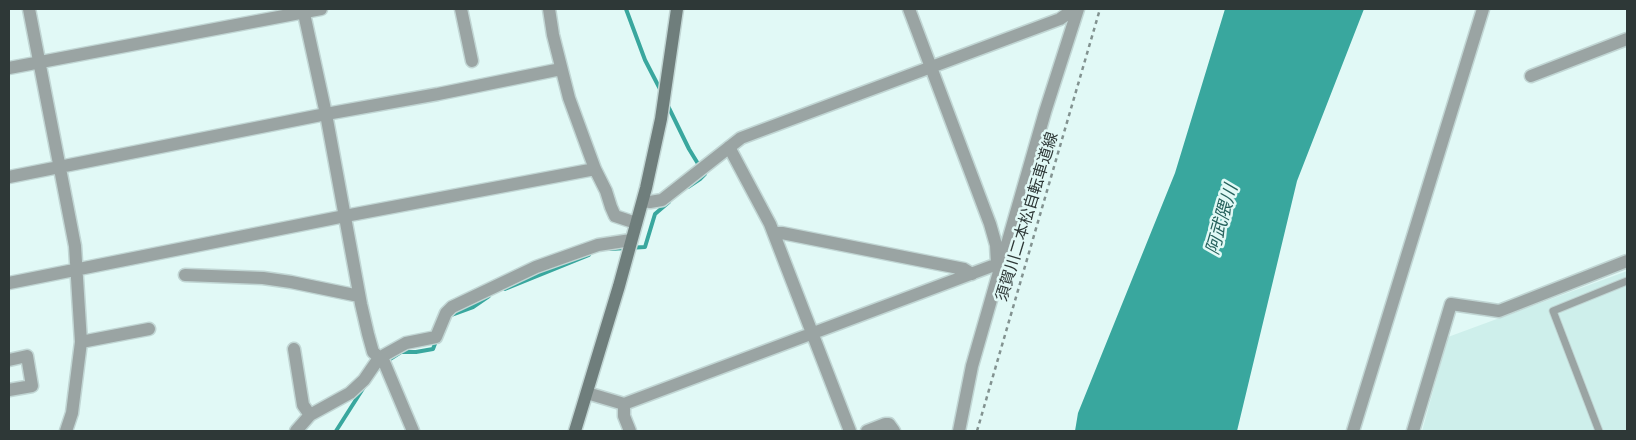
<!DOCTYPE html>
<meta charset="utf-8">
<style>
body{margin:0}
#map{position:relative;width:1636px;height:440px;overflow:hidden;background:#e1f9f6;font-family:Roboto,sans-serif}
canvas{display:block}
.frame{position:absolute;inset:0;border:10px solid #2e3837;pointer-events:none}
</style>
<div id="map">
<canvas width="1636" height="440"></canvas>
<div class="frame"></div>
</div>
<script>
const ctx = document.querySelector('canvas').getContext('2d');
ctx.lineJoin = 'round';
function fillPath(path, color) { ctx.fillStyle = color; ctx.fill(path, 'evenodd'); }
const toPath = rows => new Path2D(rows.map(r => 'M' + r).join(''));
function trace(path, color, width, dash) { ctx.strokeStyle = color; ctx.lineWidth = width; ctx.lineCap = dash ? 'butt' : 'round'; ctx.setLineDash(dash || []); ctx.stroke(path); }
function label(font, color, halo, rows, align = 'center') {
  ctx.font = font + ' Roboto,"Noto Sans JP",sans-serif'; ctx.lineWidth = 5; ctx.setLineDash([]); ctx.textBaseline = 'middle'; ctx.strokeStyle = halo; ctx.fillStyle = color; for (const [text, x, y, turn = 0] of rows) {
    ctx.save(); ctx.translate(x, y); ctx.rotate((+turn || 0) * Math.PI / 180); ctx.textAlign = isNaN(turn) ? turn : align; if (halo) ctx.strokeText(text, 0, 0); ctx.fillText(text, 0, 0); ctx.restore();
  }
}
const built = toPath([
 [1627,271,1627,431,1422,431,1448,337]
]);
const water = toPath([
 [1225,9,1364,9,1297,181,1237,431,1075,431,1078,413,1175,173]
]);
const stream = toPath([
 [626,9,645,60,661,91],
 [667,104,689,149,700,167],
 [688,187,700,179,705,174,704,172],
 [610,249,645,247,655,214,669,202],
 [505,289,589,255],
 [451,315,473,307,489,296],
 [387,361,401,352,416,352,433,349,436,341],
 [336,431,364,387]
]);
const path = toPath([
 [977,431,1100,9]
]);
const lane = toPath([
 [1599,431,1553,311,1627,281]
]);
const street = toPath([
 [29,9,75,246,81,342,72,413,66,431],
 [303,9,326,114,361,304,368,334,373,352,384,362,413,431],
 [461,9,472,61],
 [549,9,553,35,569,98,595,169,606,191,611,207,615,216,636,223],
 [909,9,990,224,996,245,997,263],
 [9,68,321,9],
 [1531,76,1627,39],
 [729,147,770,224,850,431],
 [9,177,326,114,438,94,561,69],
 [643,201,650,202,662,200,741,138,1060,19,1067,14,1070,9],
 [774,233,782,233,964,269,972,274],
 [185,275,263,278,291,282,359,296],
 [9,283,345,216,595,169],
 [81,342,149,329],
 [294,349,303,405,310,415],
 [9,360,27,356,32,386,9,390],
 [587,393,624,404,992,266,1001,266],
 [624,404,624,416,630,431],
 [296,431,310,415,350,393,364,380,379,358,406,343,436,337,446,313,452,307,536,267,598,245,631,240],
 [867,431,885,424,889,424,894,431],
 [959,431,972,366,1045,112,1078,9],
 [1353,431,1483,9],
 [1413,431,1451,304,1499,311,1627,261]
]);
const secondary = toPath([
 [575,431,619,286,646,188,661,119,677,9]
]);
const streetNames = [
 ["須賀川二本松自転車道線",1028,217,-73]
];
const waterNames = [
 ["阿武隈川",1223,220,-74]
];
fillPath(built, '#ceefeb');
fillPath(water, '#39a79e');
trace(stream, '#39a79e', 4);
trace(lane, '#c1d6d4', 9);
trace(street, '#c1d6d4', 15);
trace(secondary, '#c1d6d4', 15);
trace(path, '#829290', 2.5, [4, 4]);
trace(lane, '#9aa4a3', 7);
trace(street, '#9aa4a3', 12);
trace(secondary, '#6f7e7c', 12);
label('16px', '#2e3837', '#e1f9f6', streetNames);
label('italic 18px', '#27625d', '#e1f9f6', waterNames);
</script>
